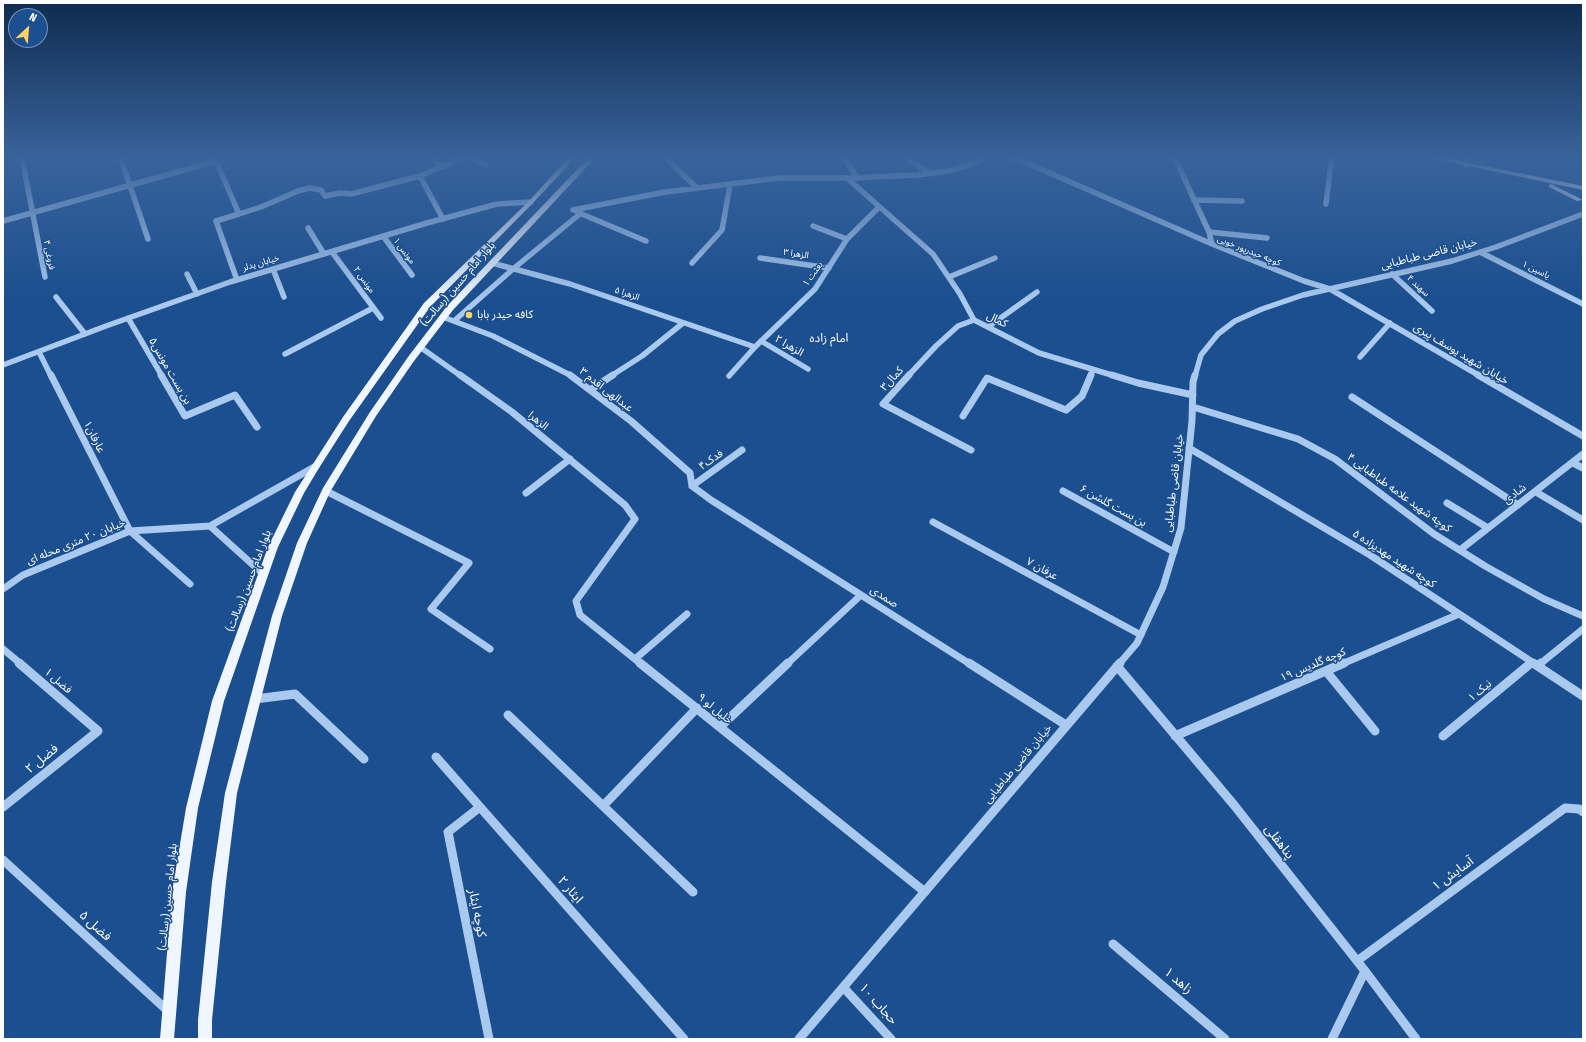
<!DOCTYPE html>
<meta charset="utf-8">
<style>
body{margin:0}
#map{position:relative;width:1586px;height:1042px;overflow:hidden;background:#1b4f8f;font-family:"Fira Sans Condensed",sans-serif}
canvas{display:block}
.frame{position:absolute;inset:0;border:4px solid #fff;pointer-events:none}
.north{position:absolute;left:8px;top:8px;width:40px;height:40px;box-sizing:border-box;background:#1b4f8f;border:1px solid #7695bc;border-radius:50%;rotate:26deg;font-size:11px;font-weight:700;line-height:16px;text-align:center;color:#fff}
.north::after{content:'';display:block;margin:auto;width:14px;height:18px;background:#ffd166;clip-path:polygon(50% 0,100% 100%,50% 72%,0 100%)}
</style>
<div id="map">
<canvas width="1586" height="1042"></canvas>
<div class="frame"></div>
<div class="north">N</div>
</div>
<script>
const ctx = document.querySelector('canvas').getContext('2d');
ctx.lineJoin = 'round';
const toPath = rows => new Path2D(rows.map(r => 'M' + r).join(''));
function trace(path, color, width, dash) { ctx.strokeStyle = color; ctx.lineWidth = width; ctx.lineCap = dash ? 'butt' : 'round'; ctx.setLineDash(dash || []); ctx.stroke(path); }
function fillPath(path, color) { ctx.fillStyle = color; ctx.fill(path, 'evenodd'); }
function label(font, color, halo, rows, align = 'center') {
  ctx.font = font + ' "Fira Sans Condensed","Noto Sans Arabic",sans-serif'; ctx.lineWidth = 3; ctx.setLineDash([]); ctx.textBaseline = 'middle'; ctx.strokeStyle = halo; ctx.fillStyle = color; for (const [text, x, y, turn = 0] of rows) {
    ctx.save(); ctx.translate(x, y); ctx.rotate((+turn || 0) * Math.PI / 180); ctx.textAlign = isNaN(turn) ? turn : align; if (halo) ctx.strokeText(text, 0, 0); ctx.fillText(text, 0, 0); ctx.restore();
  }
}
const minorFar2 = toPath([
 [120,156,148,239],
 [214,156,239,214,216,221,237,280],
 [431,156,442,167],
 [468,156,486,165],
 [664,156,697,188],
 [903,156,930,173],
 [1011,156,1212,244,1304,281,1330,289,1480,376],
 [1174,156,1209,232,1212,244],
 [844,157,857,178],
 [22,158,45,277],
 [1466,165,1468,156],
 [847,178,933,254,960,294,974,320,1039,353,1115,376],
 [1194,200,1242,201],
 [1326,204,1332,156],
 [573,210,665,192,779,178,847,178,917,175,948,171,972,164,987,156],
 [577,212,646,241],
 [239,214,261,207,298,191,310,188,321,190,325,196,340,193,351,194,420,176],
 [443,219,420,176,467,156],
 [3,221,216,161],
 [813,226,847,239],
 [308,228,324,254],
 [1209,232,1267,238],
 [383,236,412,275],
 [332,252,381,318],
 [1480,252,1583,304],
 [760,258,829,268],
 [492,263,570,284,755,347],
 [692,263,722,230,730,185],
 [273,269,284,297],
 [187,274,197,294],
 [1392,274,1432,311],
 [949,277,995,258],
 [56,297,85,334],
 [443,317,493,336,572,376],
 [128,318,162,376],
 [454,321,513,269,581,213],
 [988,327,1037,292],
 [761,341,808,369],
 [420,347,461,376],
 [39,352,51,376],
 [285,354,373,308],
 [1360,357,1390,323],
 [3,365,106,326,230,282,427,223,497,204,531,202],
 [611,376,642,356,683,323],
 [729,376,755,347,815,289,847,239,879,207],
 [908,376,936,346,958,326,974,320],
 [1090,376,1093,370],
 [1195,376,1201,355,1218,334,1235,321,1262,309,1303,295,1452,261,1496,247,1583,214]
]);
const minorFar1 = toPath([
 [51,375,130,531,190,584],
 [161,375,185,416,235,395,257,427],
 [460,375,512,412,625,505,635,519,576,601,580,615,641,664],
 [570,375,631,421,690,473,692,486],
 [909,375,883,404,971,450],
 [1112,375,1138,383,1193,395],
 [1478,375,1583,436],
 [590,390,613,375],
 [1352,397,1518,505],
 [1193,407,1298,439,1335,459,1434,534,1485,566,1544,599,1583,616],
 [963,416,987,378,1066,410,1082,396,1091,375],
 [1189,448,1370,555,1535,664],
 [1573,463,1583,468],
 [692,486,711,500,970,664],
 [692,486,742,450],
 [326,491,469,563,431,609,490,649],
 [1063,491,1174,552],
 [1536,492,1583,520],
 [526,493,570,459],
 [1447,503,1488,528],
 [933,522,1141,635],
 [1460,550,1583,454],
 [263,574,210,526,316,466],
 [3,589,23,575,130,531,210,526],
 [3,649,21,664],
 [635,659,687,614],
 [787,664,861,595],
 [1119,664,1137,643,1163,587,1181,528,1192,421,1193,382,1195,375],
 [1342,664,1459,614],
 [1529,664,1532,662],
 [1540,664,1583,629]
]);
const minor = toPath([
 [640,663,925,892],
 [969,663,1066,725],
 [1533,663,1583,696],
 [1117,666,1234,805,1365,971,1416,1039],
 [1538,666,1541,663],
 [1326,671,1375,731],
 [255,699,295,694,364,759],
 [508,715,693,892],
 [720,727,788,663],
 [1175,736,1344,663],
 [1443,736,1531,663],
 [436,757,684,1039],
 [603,806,697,708],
 [3,807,98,731,19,663],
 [480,807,448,832,489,1039],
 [3,860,169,1012],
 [1113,944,1225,1039],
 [1357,961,1565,808,1579,809,1583,812],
 [844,988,891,1039],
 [799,1039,1120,663],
 [1332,1039,1365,971]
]);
const major = toPath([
 [570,156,577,156,533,203,430,307,349,421,319,468,304,493,278,547,224,701,198,808,186,892,174,1039,160,1039,172,892,186,808,212,701,268,547,295,492,313,464,343,417,424,303,529,201,570,156],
 [590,156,597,156,453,310,414,361,376,416,330,492,307,543,282,616,237,793,226,882,212,1020,212,1039,198,1039,198,1020,212,882,225,793,272,616,297,543,323,488,370,412,408,357,447,306,590,156],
 [1421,156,1435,156,1583,186,1583,190,1421,156],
 [1551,184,1581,199,1582,200,1577,201,1549,187,1549,185,1551,184]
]);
const markers = [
 [469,315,4,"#ffd166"]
];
const farStreetnames = [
 ["مونس ۱",404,251,53],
 ["کوچه حیدرپور خویی",1249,251,22],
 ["الزهرا ۳",796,254,8],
 ["فروغی ۴",49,255,79],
 ["خیابان یدلر",261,263,-16],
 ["یاسین ۱",1536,270,26],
 ["بعثت ۱",813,274,-54],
 ["مونس ۲",364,280,54],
 ["سهند ۴",1418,286,43],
 ["الزهرا ۵",627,294,19]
];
const streetNames = [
 ["خیابان قاضی طباطبایی",1429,254,-14],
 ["بلوار امام حسین (رسالت)",458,284,-49],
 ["کمال",997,320,27],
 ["الزهرا ۲",789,346,30],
 ["خیابان شهید یوسف پیری",1461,354,31],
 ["بن بست مونس۵",170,371,60],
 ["کمال۳",892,379,-48],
 ["عبدالهی اقدم ۳",606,390,38],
 ["الزهرا",538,421,39],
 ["عارفان۱",94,437,63],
 ["فدک۴",711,460,-35],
 ["خیابان قاضی طباطبایی",1174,483,-83],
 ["کوچه شهید علامه طباطبایی ۴",1399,493,36],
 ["شادی",1515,494,-38],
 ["بن بست گلشن ۶",1113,506,29],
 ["خیابان ۲۰ متری محله ای",76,542,-22],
 ["کوچه شهید مهدیزاده ۵",1394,559,33],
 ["عرفان ۷",1042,569,29],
 ["بلوار امام حسین (رسالت)",249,581,-69],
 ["صمدی",884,597,32],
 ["کوچه گلدیس ۱۹",1313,665,-23],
 ["فضل ۱",58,681,41],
 ["نیک ۱",1480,691,-40],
 ["خلیل لو ۹",715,709,39],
 ["خیابان قاضی طباطبایی",1018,764,-50],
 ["بلوار امام حسین (رسالت)",168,897,-84]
];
const poiNames = [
 ["کافه حیدر بابا",477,315]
];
const neighbourhoodNames = [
 ["امام زاده",829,339]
];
const nearStreetnames = [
 ["فضل ۲",42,759,-39],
 ["پناهقلی",1279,842,52],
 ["آسایش ۱",1453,874,-36],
 ["ایثار ۲",570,890,49],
 ["کوچه ایثار",477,913,79],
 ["فضل ۵",95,926,42],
 ["زاهد ۱",1178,981,40],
 ["حجاب ۱۰",878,1004,48]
];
trace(minorFar2, '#a9c9ee', 5.5);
trace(minorFar1, '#a9c9ee', 7);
trace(minor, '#a9c9ee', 9);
fillPath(major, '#f0f6ff');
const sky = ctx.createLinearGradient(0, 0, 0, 302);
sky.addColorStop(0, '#0f2b4f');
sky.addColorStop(0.52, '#39639b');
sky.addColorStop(1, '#39639b00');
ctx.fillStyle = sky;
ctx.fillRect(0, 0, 1586, 302);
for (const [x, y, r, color] of markers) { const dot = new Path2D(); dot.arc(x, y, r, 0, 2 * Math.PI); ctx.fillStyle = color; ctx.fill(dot); trace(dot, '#1b4f8f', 1.5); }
label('9px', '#fff', '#1b4f8f', farStreetnames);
label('11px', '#fff', '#1b4f8f', streetNames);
label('11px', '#fff', '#1b4f8f', poiNames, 'left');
label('12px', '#fff', '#1b4f8f', neighbourhoodNames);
label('13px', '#fff', '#1b4f8f', nearStreetnames);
</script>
